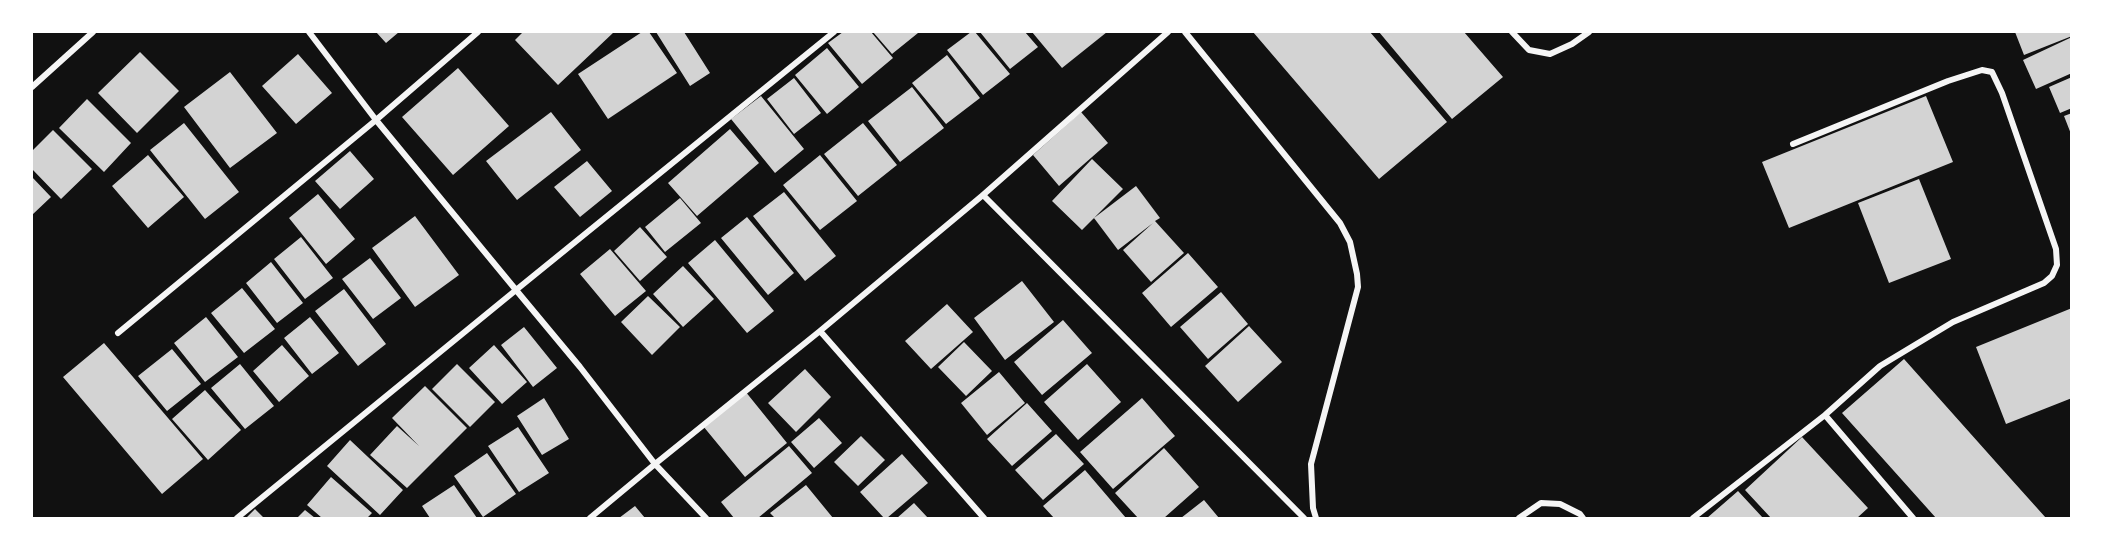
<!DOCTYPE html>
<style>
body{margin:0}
#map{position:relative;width:2103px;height:550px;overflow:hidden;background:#111;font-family:"Source Sans 3",sans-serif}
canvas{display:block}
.frame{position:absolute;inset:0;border:33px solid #fff;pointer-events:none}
</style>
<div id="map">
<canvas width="2103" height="550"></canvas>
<div class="frame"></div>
</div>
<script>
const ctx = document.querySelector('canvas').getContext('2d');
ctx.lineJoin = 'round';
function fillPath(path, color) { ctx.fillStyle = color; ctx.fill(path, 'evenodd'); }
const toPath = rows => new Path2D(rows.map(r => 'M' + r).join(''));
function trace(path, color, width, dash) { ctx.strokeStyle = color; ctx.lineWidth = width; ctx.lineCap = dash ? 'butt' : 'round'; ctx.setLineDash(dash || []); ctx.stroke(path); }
const building = toPath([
 [376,32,399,32,386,43],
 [523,32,614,32,558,85,515,40],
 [642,32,649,32,677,73,608,119,578,74],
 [656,32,684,32,710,73,690,86],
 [843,32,871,32,893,58,862,84,828,43],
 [873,32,917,32,918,33,892,54],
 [971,32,975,32,1010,74,983,95,947,50],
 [980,32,1025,32,1038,47,1010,69],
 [1032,32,1107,32,1062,68],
 [1253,32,1370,32,1447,122,1379,179],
 [1379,32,1464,32,1503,77,1452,119],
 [2015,32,2072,32,2072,36,2024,55],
 [2072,37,2072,73,2036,89,2023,60],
 [827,48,859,87,827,114,795,75],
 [140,52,179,91,137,133,98,93],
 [298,54,332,93,296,124,262,86],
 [947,55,980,98,946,124,912,83],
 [458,68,509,126,453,175,402,117],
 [230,72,277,133,230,168,184,107],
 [2072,77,2072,108,2060,113,2049,87],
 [794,78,821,113,794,134,767,99],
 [912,87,944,128,900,162,868,121],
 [761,96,804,149,775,173,731,119],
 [1926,96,1953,162,1789,228,1762,162],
 [87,99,131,143,104,172,59,128],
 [551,112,581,150,517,200,486,161],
 [1081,112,1108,143,1059,186,1033,155],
 [2072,113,2072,134,2071,134,2064,116],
 [184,123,239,192,205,219,150,150],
 [863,123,897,165,858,196,824,154],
 [730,129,759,163,697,216,668,183],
 [53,130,92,169,61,199,32,169,32,151],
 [350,151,374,179,340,209,315,181],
 [148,155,184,197,148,228,112,186],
 [820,155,857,201,820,230,783,185],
 [1092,159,1123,189,1082,230,1052,201],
 [587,161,612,191,580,217,554,187],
 [32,177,51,197,32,215],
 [1919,179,1951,259,1889,283,1858,203],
 [1136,186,1160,218,1155,221,1184,253,1151,282,1123,250,1153,223,1118,250,1094,218],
 [784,192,836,256,805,281,753,216],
 [318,194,355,239,326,264,289,218],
 [680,198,701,223,665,252,645,227],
 [415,216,459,275,415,307,372,248],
 [747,217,794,273,768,295,721,238],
 [640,227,667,257,640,281,614,251],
 [301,237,333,278,305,299,274,259],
 [715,240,774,311,747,333,688,263],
 [610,249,646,291,615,316,580,274],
 [1188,253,1218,287,1171,327,1142,293],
 [370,258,401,298,373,319,342,279],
 [271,262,303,303,277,323,246,283],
 [683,266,714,299,683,327,653,294],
 [1022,281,1054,322,1005,360,974,318],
 [242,288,275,329,244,353,211,313],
 [344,289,386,344,358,366,315,311],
 [1221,292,1248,324,1208,359,1180,327],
 [648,296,680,327,652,355,621,322],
 [947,304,973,332,931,369,905,341],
 [2072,308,2072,398,2006,424,1976,347],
 [206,317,238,357,205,382,174,343],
 [310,317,339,353,312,374,284,338],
 [1063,320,1092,353,1042,395,1014,362],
 [1249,326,1282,362,1238,402,1205,366],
 [524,327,557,368,533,387,501,345],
 [964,342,992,371,966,396,938,367],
 [104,343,203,459,162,494,63,377],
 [282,345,309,376,279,402,253,371],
 [494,345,527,382,502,404,469,368],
 [172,349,201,384,167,411,138,376],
 [1904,359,2011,479,2046,518,1936,518,1842,413],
 [240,364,274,406,245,429,211,388],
 [457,364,495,402,470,427,432,389],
 [1087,364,1121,402,1078,440,1044,402],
 [805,369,831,397,796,432,768,403],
 [999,372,1025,403,987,435,961,403],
 [425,386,467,428,407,488,370,455,397,426,419,446,392,418],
 [205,390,241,430,208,460,172,419],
 [745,391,787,443,745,477,703,426],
 [544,398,569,439,542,455,517,416],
 [1142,398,1175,436,1113,489,1080,452],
 [1027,403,1052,431,1012,466,987,439],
 [819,418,842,443,814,468,791,442],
 [518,427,549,473,519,492,488,446],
 [1056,434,1084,464,1043,500,1015,470],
 [861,436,885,460,858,486,834,462],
 [1802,437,1868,508,1857,518,1771,518,1745,490],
 [350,440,403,490,380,515,327,466],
 [789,446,812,473,758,518,734,518,721,502],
 [1164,448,1199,487,1164,518,1138,518,1115,493],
 [487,453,516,494,483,517,454,476],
 [902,454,928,483,887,518,884,518,860,492],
 [1085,470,1126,518,1054,518,1043,506],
 [331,477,372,513,367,518,322,518,307,505],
 [454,485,477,518,430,518,422,506],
 [806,485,833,518,775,518,770,513],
 [1738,491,1763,518,1707,518],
 [1204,500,1219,518,1181,518],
 [914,503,928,518,897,518],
 [635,506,645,518,619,518],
 [255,509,264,518,246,518],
 [305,510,315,518,297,518]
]);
const minor = toPath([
 [1185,32,1340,223,1350,242,1357,274,1358,287,1311,464,1313,508,1316,518],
 [1512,32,1529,50,1550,54,1572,44,1589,32],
 [32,87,93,32],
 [983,195,1304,518],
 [820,331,984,518],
 [118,333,376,120,309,32],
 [1825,415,1913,518],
 [237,518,516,290,376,120,478,32],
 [590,518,655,464,580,367,516,290,834,32],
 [706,518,655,464,820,331,983,195,1168,32],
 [1519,518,1541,503,1560,504,1580,514,1583,518],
 [1693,518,1825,415,1880,366,1953,322,2044,283,2052,276,2057,265,2056,249,2002,93,1992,72,1982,70,1948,81,1793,144]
]);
fillPath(building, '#d3d3d3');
trace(minor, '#f5f5f5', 6);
</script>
